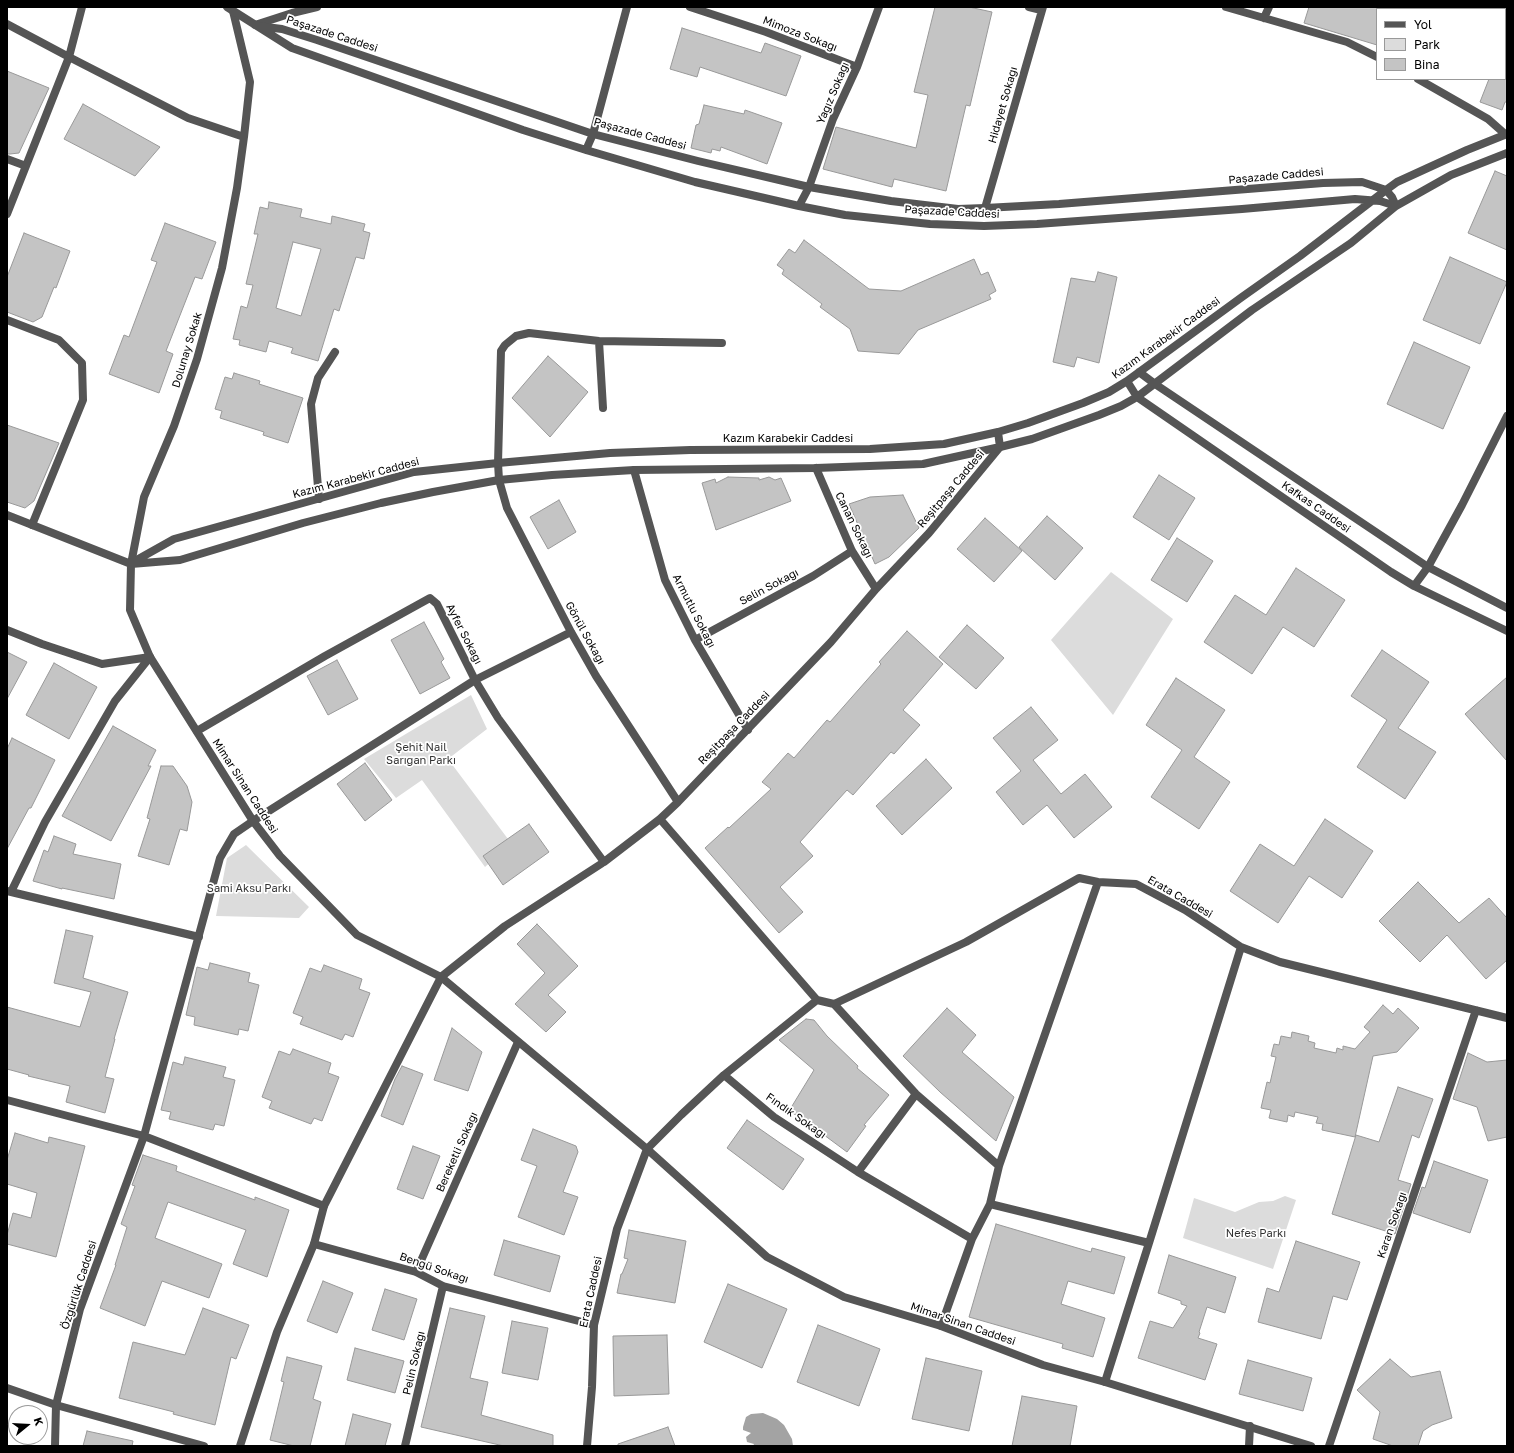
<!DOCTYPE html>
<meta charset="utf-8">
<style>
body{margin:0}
#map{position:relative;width:1514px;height:1453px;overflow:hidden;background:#fff;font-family:"Golos Text",sans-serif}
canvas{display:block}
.frame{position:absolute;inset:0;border:8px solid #000;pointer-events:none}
.legend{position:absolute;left:1376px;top:8px;width:130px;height:72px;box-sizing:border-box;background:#fff;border:1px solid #999;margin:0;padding:5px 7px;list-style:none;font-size:12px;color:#000}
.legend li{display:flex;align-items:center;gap:8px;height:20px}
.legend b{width:20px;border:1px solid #999}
.north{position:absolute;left:8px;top:1405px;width:40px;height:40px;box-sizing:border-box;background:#fff;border:1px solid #999;border-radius:50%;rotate:72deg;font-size:11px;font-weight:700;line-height:16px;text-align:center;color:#000}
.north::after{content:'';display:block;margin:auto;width:14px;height:18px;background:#000;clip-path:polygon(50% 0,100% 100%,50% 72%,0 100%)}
</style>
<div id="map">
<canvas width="1514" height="1453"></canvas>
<div class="frame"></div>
<ul class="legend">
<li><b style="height:5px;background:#555"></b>Yol</li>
<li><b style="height:11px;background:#dcdcdc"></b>Park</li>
<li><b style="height:11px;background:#c4c4c4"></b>Bina</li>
</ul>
<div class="north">K</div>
</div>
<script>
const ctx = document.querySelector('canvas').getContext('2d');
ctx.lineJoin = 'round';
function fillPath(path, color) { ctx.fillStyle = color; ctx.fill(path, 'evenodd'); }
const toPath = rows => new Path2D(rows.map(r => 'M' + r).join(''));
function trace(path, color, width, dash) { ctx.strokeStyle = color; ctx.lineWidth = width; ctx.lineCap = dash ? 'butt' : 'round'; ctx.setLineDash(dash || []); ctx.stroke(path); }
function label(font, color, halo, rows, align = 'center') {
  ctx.font = font + ' "Golos Text",sans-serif'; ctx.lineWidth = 3.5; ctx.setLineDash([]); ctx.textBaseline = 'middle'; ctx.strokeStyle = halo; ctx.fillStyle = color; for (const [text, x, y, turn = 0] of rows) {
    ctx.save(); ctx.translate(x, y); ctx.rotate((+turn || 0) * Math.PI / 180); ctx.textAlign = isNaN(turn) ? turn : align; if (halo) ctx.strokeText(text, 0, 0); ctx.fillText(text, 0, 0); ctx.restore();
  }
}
const green = toPath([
 [1111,572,1173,619,1113,715,1051,640],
 [471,695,487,729,448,759,511,843,485,867,422,780,396,798,364,759],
 [246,845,309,907,299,918,216,916,227,858],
 [1285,1196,1296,1200,1273,1269,1183,1238,1194,1198,1235,1212,1259,1202,1273,1201]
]);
const water = toPath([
 [763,1413,777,1419,784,1425,792,1439,793,1446,753,1446,754,1444,747,1442,746,1437,751,1433,743,1430,743,1427,746,1417,751,1414]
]);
const building = toPath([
 [935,7,969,7,992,12,970,106,966,105,946,191,894,179,892,187,823,169,836,127,916,148,928,95,914,92,935,7],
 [1309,7,1377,7,1377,45,1304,23,1309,7],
 [682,28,761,53,765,43,801,56,786,96,700,67,697,77,670,69,682,28],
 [7,71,49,88,19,153,10,154,7,154,7,71],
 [1489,79,1507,79,1507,102,1505,102,1502,110,1480,102,1489,79],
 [83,104,160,147,135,176,64,139,83,104],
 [704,105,744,114,745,110,782,123,767,164,721,147,720,151,712,149,711,153,691,148,696,125,699,124,704,105],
 [1495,171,1507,176,1507,250,1468,233,1495,171],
 [269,202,302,209,300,217,331,224,332,216,365,224,363,231,370,233,364,259,356,257,339,311,334,309,318,361,291,353,293,348,269,341,266,352,239,345,240,340,233,339,241,306,247,308,253,285,246,284,258,234,254,234,260,207,268,209,269,202],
 [293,242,321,249,301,316,276,308,293,242],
 [165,223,216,242,202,279,195,277,166,351,173,354,159,393,109,374,124,335,129,337,157,262,151,260,165,223],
 [24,233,70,251,56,288,54,287,42,317,33,322,7,312,7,277,24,233],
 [804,240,869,289,901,291,974,259,981,275,988,272,996,291,989,295,991,299,918,330,899,354,858,351,850,329,820,307,822,304,782,274,784,270,777,265,789,249,795,253,804,240],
 [1450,257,1507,282,1480,344,1423,320,1450,257],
 [1098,272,1117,277,1099,363,1077,357,1074,367,1053,362,1071,278,1095,282,1098,272],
 [1414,342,1470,367,1443,429,1387,404,1414,342],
 [548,356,588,392,550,437,512,398,548,356],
 [234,373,260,381,259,384,303,398,288,443,263,435,264,432,220,418,222,411,215,409,225,377,232,379,234,373],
 [7,425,59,443,34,501,25,508,7,502,7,425],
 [1159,475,1195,498,1169,540,1133,517,1159,475],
 [728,477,759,478,759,480,769,477,775,480,781,478,791,501,716,530,702,483,715,479,716,483,728,477],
 [903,495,919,528,889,557,875,564,849,504,870,497,903,495],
 [559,500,576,532,548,549,530,517,559,500],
 [1047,516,1083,548,1055,580,1019,547,1047,516],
 [985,518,1022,551,994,582,957,549,985,518],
 [1177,538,1213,561,1187,602,1151,580,1177,538],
 [1296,568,1345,600,1314,647,1283,627,1252,674,1204,642,1235,595,1266,615,1296,568],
 [424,622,444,659,441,662,450,678,420,694,391,640,424,622],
 [967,625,1004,658,976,689,939,657,967,625],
 [907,631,943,664,903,710,920,725,894,754,891,752,853,795,847,790,800,842,813,856,780,887,803,912,779,933,705,848,728,827,729,828,771,789,762,782,788,753,794,758,827,720,830,722,881,664,879,662,907,631],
 [1382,650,1429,682,1398,728,1436,752,1405,799,1357,767,1387,720,1351,696,1382,650],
 [7,652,27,662,7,699,7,652],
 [337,660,358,699,328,715,307,676,337,660],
 [54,663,97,687,69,739,26,715,54,663],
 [1507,677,1507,761,1465,714,1507,677],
 [1176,678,1225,710,1194,757,1230,782,1199,829,1151,797,1182,750,1146,725,1176,678],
 [1031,707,1058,740,1033,760,1061,794,1085,774,1112,807,1074,838,1047,805,1023,825,996,792,1021,771,993,738,1031,707],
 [113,726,156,750,148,766,151,766,111,841,62,816,113,726],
 [12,738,55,760,31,808,29,808,7,849,7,749,12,738],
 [926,759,952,788,902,835,876,806,926,759],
 [365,763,392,800,365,821,337,784,365,763],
 [161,766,173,766,187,786,192,802,187,831,180,829,169,865,138,856,150,819,147,818,161,766],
 [1325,819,1373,851,1342,898,1309,876,1278,923,1230,891,1260,844,1294,866,1325,819],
 [529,824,549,852,503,885,483,856,529,824],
 [54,836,76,844,73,854,121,864,114,899,62,888,62,889,33,881,44,850,48,852,54,836],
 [1418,882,1459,923,1489,898,1507,918,1507,960,1486,979,1447,935,1420,962,1379,921,1418,882],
 [537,924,578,966,548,995,566,1012,546,1032,515,1004,545,973,517,944,537,924],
 [66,930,93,936,83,978,128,992,114,1039,115,1039,105,1077,114,1079,105,1113,66,1102,70,1086,28,1076,29,1075,7,1069,7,1007,80,1027,91,992,54,983,66,930],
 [210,963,250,973,248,982,259,985,248,1031,239,1029,238,1035,194,1025,195,1017,186,1015,197,967,208,970,210,963],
 [324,965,362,979,359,989,370,993,353,1037,345,1034,342,1040,300,1024,303,1017,293,1013,310,968,321,972,324,965],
 [1383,1005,1393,1014,1398,1008,1419,1028,1397,1052,1373,1056,1355,1137,1322,1130,1323,1124,1316,1123,1318,1117,1295,1112,1294,1117,1288,1115,1287,1122,1269,1118,1271,1110,1261,1108,1267,1082,1270,1083,1276,1057,1271,1056,1274,1044,1279,1045,1281,1036,1291,1038,1292,1032,1309,1036,1308,1041,1315,1043,1314,1048,1336,1053,1337,1048,1343,1050,1343,1046,1355,1049,1370,1032,1364,1027,1383,1005],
 [947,1008,976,1035,962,1052,1014,1097,996,1141,940,1092,903,1056,947,1008],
 [806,1019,814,1020,827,1036,858,1066,857,1068,889,1095,864,1125,866,1126,847,1152,820,1132,822,1130,789,1111,814,1070,779,1040,806,1019],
 [452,1028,482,1052,468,1091,434,1080,452,1028],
 [293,1049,331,1063,328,1073,339,1077,322,1121,314,1118,311,1124,269,1108,272,1101,262,1097,279,1051,290,1055,293,1049],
 [1468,1053,1487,1062,1507,1060,1507,1137,1488,1141,1477,1107,1453,1099,1468,1053],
 [185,1057,226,1067,223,1077,235,1080,224,1126,215,1124,213,1130,169,1119,171,1112,161,1110,173,1062,183,1065,185,1057],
 [402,1066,423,1074,403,1125,381,1116,395,1079,402,1066],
 [1398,1087,1433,1099,1419,1138,1412,1135,1398,1180,1411,1184,1395,1234,1332,1214,1356,1135,1379,1142,1398,1087],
 [747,1120,780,1143,804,1159,783,1190,727,1148,747,1120],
 [533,1129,576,1146,578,1152,563,1192,578,1197,564,1235,518,1217,537,1166,521,1160,533,1129],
 [15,1133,48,1143,49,1137,85,1146,56,1257,7,1244,7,1235,13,1213,31,1218,37,1193,7,1184,7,1160,15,1133],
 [413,1146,440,1156,423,1199,397,1189,413,1146],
 [143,1155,177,1166,176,1171,255,1200,255,1197,289,1210,267,1277,233,1264,246,1230,168,1202,155,1238,222,1264,209,1298,162,1281,145,1326,100,1308,116,1265,115,1265,127,1227,121,1224,135,1186,132,1185,143,1155],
 [1434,1161,1488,1180,1470,1233,1413,1213,1422,1187,1425,1188,1434,1161],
 [996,1224,1091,1252,1092,1248,1125,1257,1114,1294,1068,1281,1061,1304,1105,1318,1093,1357,1062,1348,1063,1344,969,1317,996,1224],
 [629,1230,686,1241,675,1303,617,1293,621,1274,622,1274,628,1259,624,1258,629,1230],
 [504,1240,560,1256,550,1292,494,1275,504,1240],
 [1296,1241,1360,1262,1347,1300,1333,1296,1321,1339,1258,1322,1267,1288,1279,1292,1296,1241],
 [1169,1255,1236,1277,1225,1313,1207,1307,1199,1332,1200,1333,1198,1338,1217,1344,1205,1380,1138,1358,1150,1321,1173,1328,1187,1306,1181,1304,1181,1301,1158,1293,1169,1255],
 [323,1281,353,1293,337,1333,307,1321,323,1281],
 [728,1284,787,1309,762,1368,704,1342,728,1284],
 [385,1289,417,1299,404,1340,372,1330,385,1289],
 [203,1308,249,1325,236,1359,231,1357,215,1425,173,1414,174,1412,119,1398,133,1342,185,1355,203,1308],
 [450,1308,485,1316,470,1378,488,1382,481,1415,553,1435,553,1446,504,1446,421,1427,450,1308],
 [512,1321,548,1328,538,1380,502,1373,512,1321],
 [818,1325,880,1349,859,1406,797,1382,818,1325],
 [667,1335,669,1394,614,1396,613,1336,667,1335],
 [355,1348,404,1361,395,1393,347,1380,355,1348],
 [287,1357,322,1366,313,1399,321,1402,310,1446,294,1446,270,1440,284,1382,281,1381,287,1357],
 [926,1358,982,1371,969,1431,912,1419,926,1358],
 [1390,1359,1411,1377,1440,1371,1452,1418,1432,1425,1423,1431,1418,1446,1393,1446,1373,1439,1380,1412,1357,1390,1390,1359],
 [1248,1360,1312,1378,1303,1411,1239,1394,1248,1360],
 [1022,1396,1077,1406,1070,1446,1012,1446,1022,1396],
 [353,1414,391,1424,385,1446,345,1446,353,1414],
 [668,1427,675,1446,618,1446,618,1444,668,1427],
 [87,1431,133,1441,132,1446,83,1446,87,1431]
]);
const service = toPath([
 [599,341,603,408],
 [498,463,501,351,505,345,516,336,529,333,599,341,722,343],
 [319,499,311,404,318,378,335,352]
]);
const minor = toPath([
 [690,7,766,32,857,67],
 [1029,7,1041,10],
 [1226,7,1347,42,1377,57],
 [1264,18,1269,7],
 [7,24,69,57,82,7],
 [255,25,292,13,317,7],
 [1418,79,1488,119,1505,134],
 [593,134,627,7],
 [7,159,26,166],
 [809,187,833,119,857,67,879,7],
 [985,208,1043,7],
 [7,214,69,57,188,118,244,137,250,82,233,11],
 [7,320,59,340,82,363,83,400,32,525],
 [498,463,499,480,507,508,571,632,596,676,678,802],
 [816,468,852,551,876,589],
 [634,470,665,580,695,640,748,730],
 [131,564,144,497,174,426,197,359,222,268,237,188,244,137],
 [1428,567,1462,505,1507,416],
 [7,630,42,644,102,664,150,657],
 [695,640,813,576,852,551],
 [197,731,325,656,430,598,437,604,475,680,498,718,604,862],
 [660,819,817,1000,834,1004,916,1094,999,1166,990,1204,972,1239,941,1326],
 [7,891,199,937],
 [11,892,45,822,115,701,150,657],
 [441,977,505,926,604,862,660,819,678,802,831,642,876,589,929,533,1000,447],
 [834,1004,966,942,1079,878,1098,882,1136,884,1185,910,1241,947,1280,962,1507,1018],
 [724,1075,774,1117,858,1172],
 [916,1094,858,1172,972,1239],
 [7,1100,144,1136,324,1206],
 [144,1136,220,858,234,834,253,821,475,680,571,632],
 [647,1149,681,1115,724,1075,817,1000],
 [999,1166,1098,882],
 [990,1204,1149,1243,1105,1382],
 [1149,1243,1241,947],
 [314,1244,416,1272,443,1286,594,1325],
 [416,1272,518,1042],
 [7,1388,56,1405,204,1446],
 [405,1446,443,1286],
 [1249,1446,1250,1426],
 [1329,1446,1476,1010]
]);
const tertiary = toPath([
 [227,7,292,48,523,130,586,150,695,182,799,206,845,215,930,224,984,226,1037,224,1242,209,1355,199,1380,201,1396,206],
 [258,26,282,29,317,40,593,134,698,161,809,187,891,201,958,209,985,208,1059,204,1323,183,1362,182,1386,190,1392,197,1396,206],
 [586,150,593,134],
 [799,206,809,187],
 [1139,372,1155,384,1428,567,1507,608],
 [1127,381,1137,397,1391,572,1414,586,1507,631],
 [998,432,1000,447],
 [7,515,131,564,180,560,303,523,381,503,433,492,499,480,552,475,634,470,816,468,923,464,1000,447,1032,439,1099,415,1121,406,1137,397,1252,310,1351,243,1396,206,1451,175,1507,153],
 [133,562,174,539,414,472,498,463,610,453,690,450,870,449,944,444,998,432,1028,423,1083,403,1109,392,1127,381,1242,297,1300,256,1386,190,1397,182,1467,150,1507,134],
 [131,564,130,610,150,657,253,821,280,856,357,935,441,977,647,1149,767,1257,844,1297,941,1326,1043,1365,1105,1382,1311,1446],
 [1414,586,1428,567],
 [55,1446,56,1405,80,1309,144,1136],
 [240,1446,277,1332,314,1244,324,1206,441,977],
 [587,1446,592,1387,594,1325,617,1229,647,1149]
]);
const streetNames = [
 ["Paşazade Caddesi",332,34,18],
 ["Mimoza Sokağı",800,34,21],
 ["Yağız Sokağı",833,93,-67],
 ["Hidayet Sokağı",1003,105,-74],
 ["Paşazade Caddesi",640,134,15],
 ["Paşazade Caddesi",1276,176,-5],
 ["Paşazade Caddesi",952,212,3],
 ["Kazım Karabekir Caddesi",1166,338,-36],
 ["Dolunay Sokak",187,350,-73],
 ["Kazım Karabekir Caddesi",788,439],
 ["Kazım Karabekir Caddesi",356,478,-15],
 ["Reşitpaşa Caddesi",951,489,-50],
 ["Kafkas Caddesi",1316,507,35],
 ["Canan Sokağı",854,525,64],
 ["Selin Sokağı",769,587,-28],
 ["Armutlu Sokağı",694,611,63],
 ["Gönül Sokağı",585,633,61],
 ["Ayfer Sokağı",464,634,63],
 ["Reşitpaşa Caddesi",734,728,-46],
 ["Mimar Sinan Caddesi",245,786,57],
 ["Erata Caddesi",1180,897,30],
 ["Fındık Sokağı",796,1116,35],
 ["Bereketli Sokağı",457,1152,-66],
 ["Karan Sokağı",1392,1225,-71],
 ["Bengü Sokağı",434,1268,19],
 ["Özgürlük Caddesi",79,1285,-72],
 ["Erata Caddesi",591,1292,-78],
 ["Mimar Sinan Caddesi",963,1324,19],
 ["Pelin Sokağı",414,1363,-77]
];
const parkNames = [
 ["Şehit Nail",421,748],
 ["Sarıgan Parkı",421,761],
 ["Sami Aksu Parkı",249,889],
 ["Nefes Parkı",1256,1234]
];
fillPath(green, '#dcdcdc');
fillPath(water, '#a3a3a3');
fillPath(building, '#c4c4c4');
trace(building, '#999', 1);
trace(service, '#555', 8);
trace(minor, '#555', 8);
trace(tertiary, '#555', 8);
label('11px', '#000', '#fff', streetNames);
label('11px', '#333', '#fff', parkNames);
</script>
